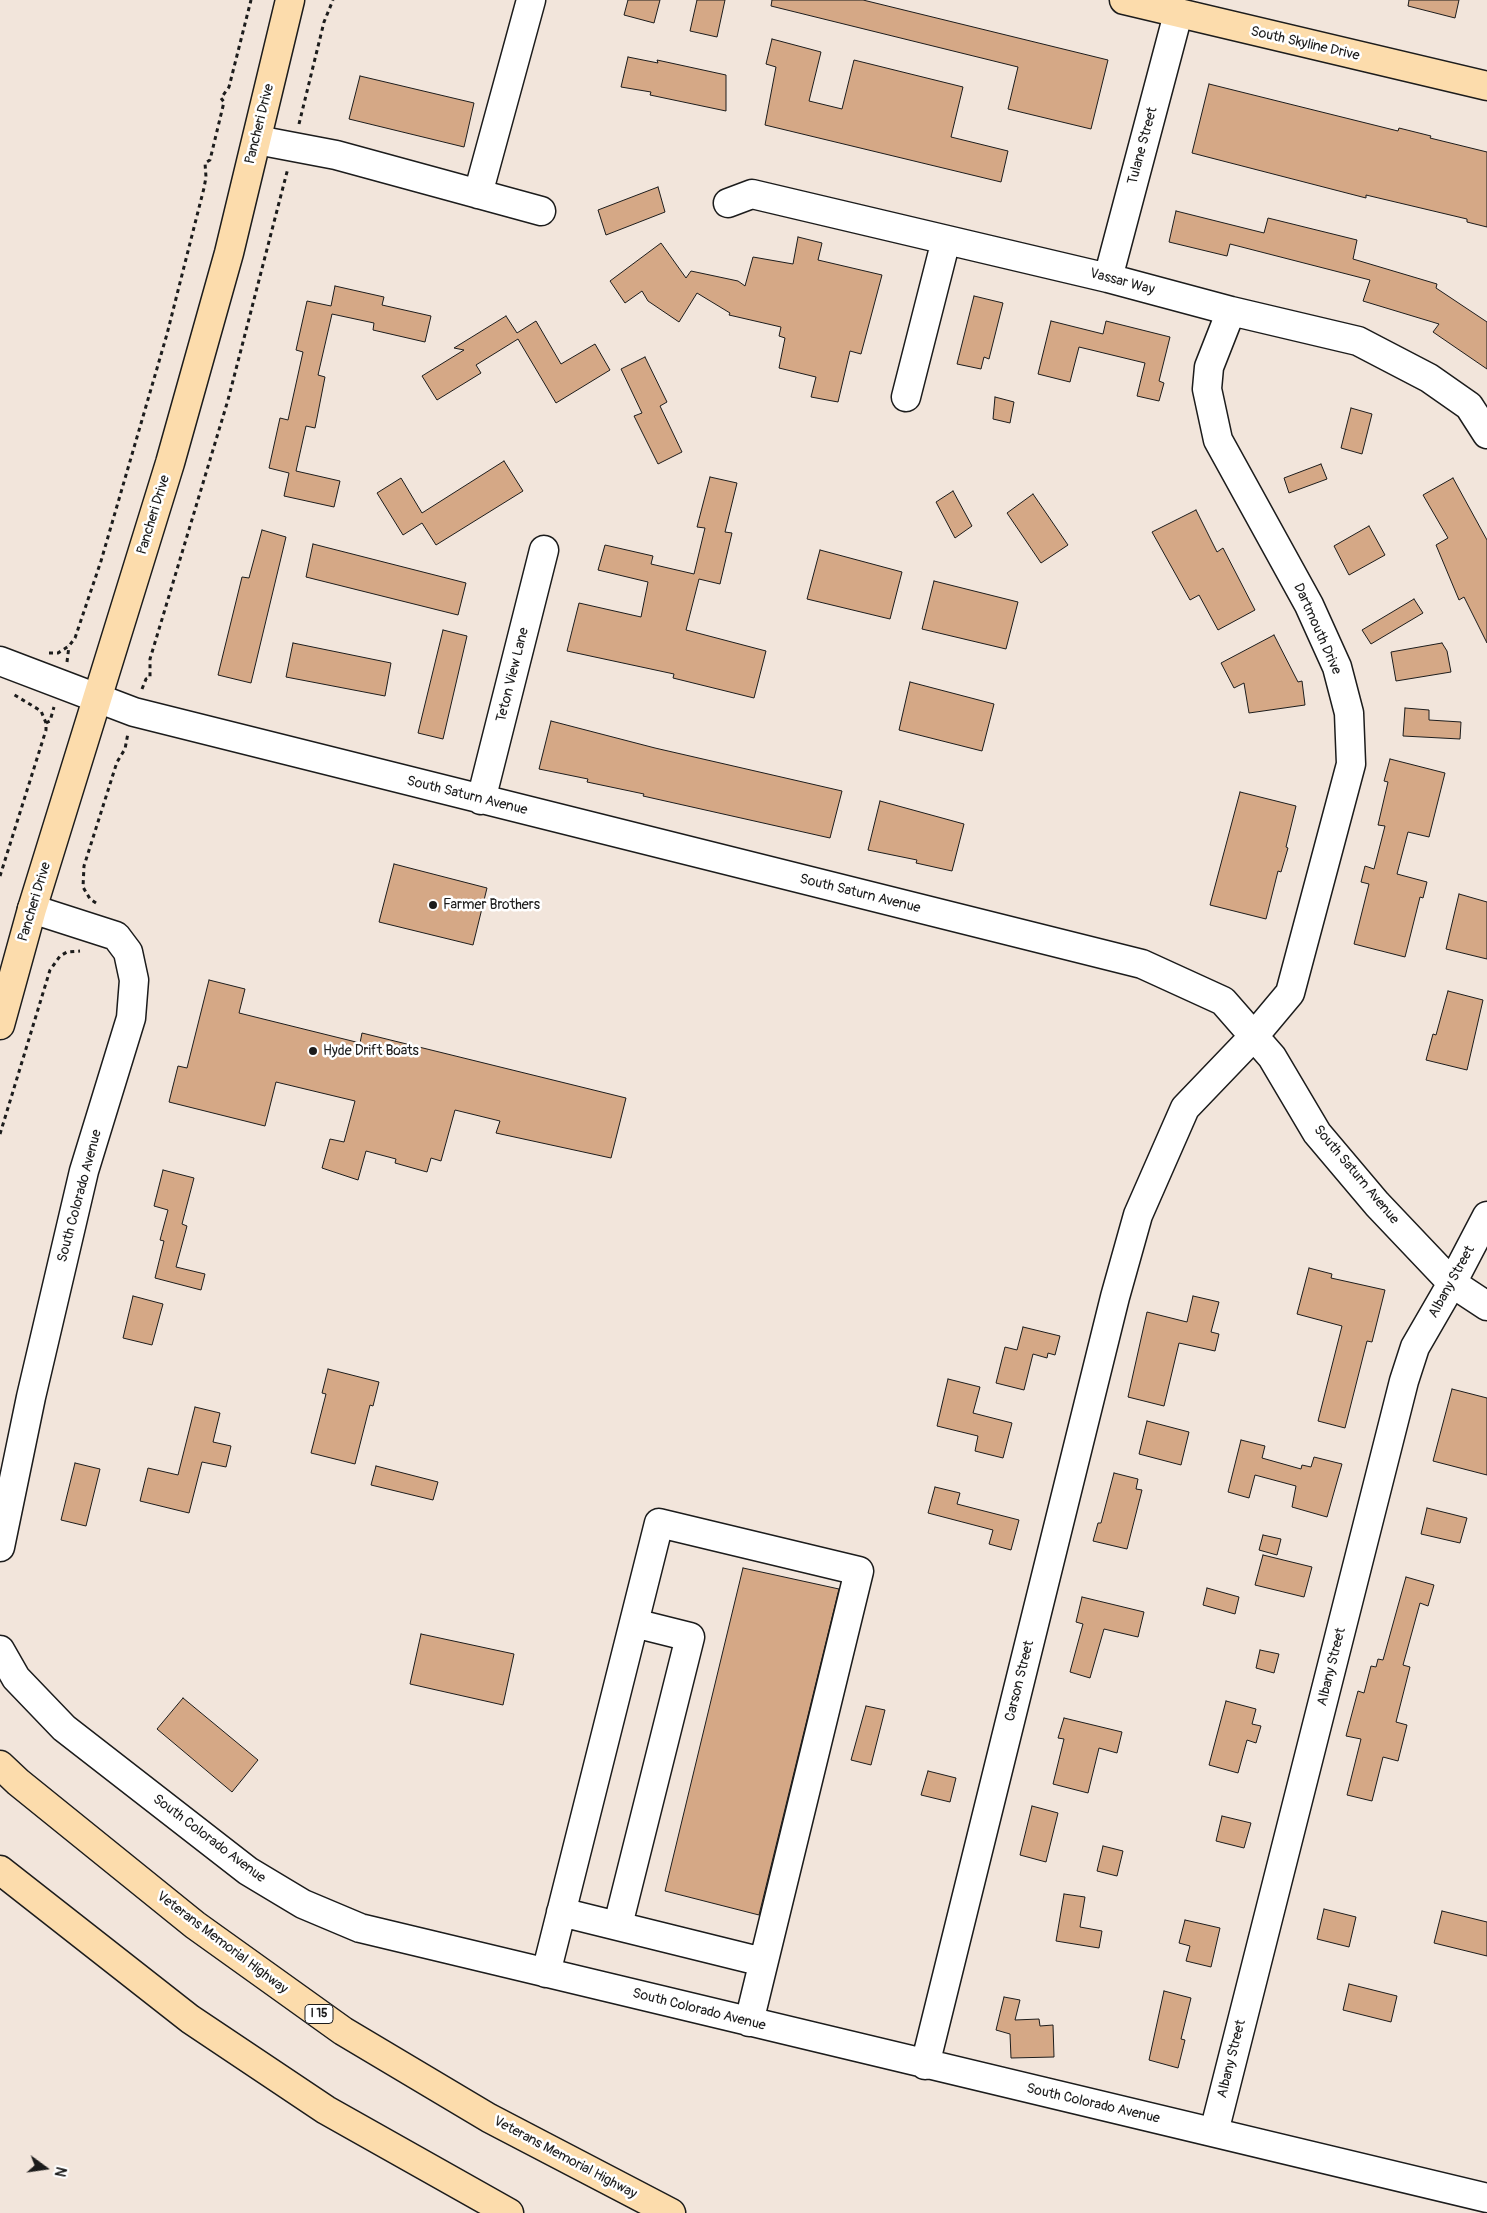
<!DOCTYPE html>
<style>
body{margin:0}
#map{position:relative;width:1487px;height:2213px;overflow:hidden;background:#f2e5db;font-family:Pangolin,sans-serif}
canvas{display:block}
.north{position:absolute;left:20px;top:2143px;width:50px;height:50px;-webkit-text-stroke:4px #fff;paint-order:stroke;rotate:104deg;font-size:14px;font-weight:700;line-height:20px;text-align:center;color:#1c1c1c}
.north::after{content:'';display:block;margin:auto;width:18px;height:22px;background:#1c1c1c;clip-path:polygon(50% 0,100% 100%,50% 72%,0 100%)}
</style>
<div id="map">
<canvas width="1487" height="2213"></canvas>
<div class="north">N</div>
</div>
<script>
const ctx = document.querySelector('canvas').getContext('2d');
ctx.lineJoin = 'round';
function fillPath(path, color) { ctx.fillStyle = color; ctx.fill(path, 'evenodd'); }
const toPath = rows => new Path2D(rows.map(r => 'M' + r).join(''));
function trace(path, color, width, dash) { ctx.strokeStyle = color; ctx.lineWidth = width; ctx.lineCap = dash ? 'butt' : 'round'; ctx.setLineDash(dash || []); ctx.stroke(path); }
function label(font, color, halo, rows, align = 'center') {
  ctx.font = font + ' Pangolin,sans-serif'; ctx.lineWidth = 5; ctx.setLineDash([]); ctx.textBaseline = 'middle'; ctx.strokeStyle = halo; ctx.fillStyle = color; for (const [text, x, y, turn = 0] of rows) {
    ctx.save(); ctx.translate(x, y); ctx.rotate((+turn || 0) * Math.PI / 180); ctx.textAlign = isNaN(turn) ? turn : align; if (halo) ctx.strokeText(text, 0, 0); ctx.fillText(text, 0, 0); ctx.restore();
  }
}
const building = toPath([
 [628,0,660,0,654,23,624,15,628,0],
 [697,0,725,0,717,37,690,31,697,0],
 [772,0,863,0,1108,60,1091,129,1008,109,1018,67,771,6,772,0],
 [1409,0,1459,0,1455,18,1408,6,1409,0],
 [772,39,821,52,809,101,842,109,854,60,963,87,951,137,1008,151,1001,182,765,125,776,67,766,64,772,39],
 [628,57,658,63,657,60,726,75,726,111,650,95,651,92,621,87,628,57],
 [360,76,474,103,464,147,349,119,360,76],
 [1209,84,1398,131,1399,128,1431,136,1430,138,1487,152,1487,227,1467,222,1467,219,1366,195,1366,198,1192,153,1209,84],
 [658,187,665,212,606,235,598,210,658,187],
 [1176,211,1264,233,1268,218,1357,240,1353,259,1437,284,1436,288,1487,322,1487,369,1433,332,1439,324,1363,301,1370,280,1230,244,1227,256,1169,242,1176,211],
 [798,237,822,243,818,260,882,275,861,354,850,351,838,402,811,397,816,377,779,368,785,338,779,336,781,327,729,315,730,313,697,293,679,322,648,301,642,291,625,303,610,281,661,243,686,278,691,271,738,281,745,286,753,257,793,264,798,237],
 [335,286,384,297,382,305,431,316,425,342,373,330,374,323,332,314,318,375,325,377,315,428,306,426,296,471,340,481,334,507,284,496,289,473,269,468,280,418,288,420,303,352,296,350,307,301,331,306,335,286],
 [974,296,1003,303,989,359,984,357,981,369,957,364,974,296],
 [506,316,517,333,536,321,561,364,595,344,610,370,556,403,518,339,476,365,481,373,437,400,422,376,464,350,454,348,506,316],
 [1051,321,1103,334,1106,321,1170,337,1159,381,1164,383,1159,401,1137,396,1145,363,1079,347,1070,382,1038,374,1051,321],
 [645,357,667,402,660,406,682,452,658,464,634,416,642,413,621,369,645,357],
 [995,397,1014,402,1010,423,993,419,995,397],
 [1351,408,1372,414,1362,454,1341,448,1351,408],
 [504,461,523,491,436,545,422,523,403,535,377,493,401,478,422,513,504,461],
 [1321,464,1327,479,1289,493,1284,478,1321,464],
 [710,477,737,483,725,532,732,533,720,584,699,579,686,630,766,651,754,698,673,678,674,674,567,651,579,603,641,617,648,582,598,570,605,545,653,556,651,564,694,574,705,528,697,527,710,477],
 [1453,478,1487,540,1487,643,1464,597,1459,600,1436,545,1448,538,1423,495,1453,478],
 [953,491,972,526,955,538,936,502,953,491],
 [1033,494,1068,545,1041,563,1007,513,1033,494],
 [1196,510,1217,552,1223,548,1255,610,1218,630,1199,595,1190,600,1152,532,1196,510],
 [1369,526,1385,555,1349,575,1334,546,1369,526],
 [262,530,286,537,251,683,218,675,242,577,249,578,262,530],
 [313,544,466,583,458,615,306,577,313,544],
 [820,550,902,572,890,619,807,599,820,550],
 [934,581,1018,602,1006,649,922,629,934,581],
 [1414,599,1423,613,1371,644,1362,630,1414,599],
 [443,630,467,636,443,739,418,733,443,630],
 [1274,635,1298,682,1302,681,1305,705,1249,713,1244,683,1234,688,1221,663,1274,635],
 [293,643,391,663,385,696,286,677,293,643],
 [1442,643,1447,651,1451,672,1396,681,1391,652,1442,643],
 [910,682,994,704,982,751,899,730,910,682],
 [1405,708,1429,710,1429,720,1461,722,1460,739,1403,736,1405,708],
 [551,721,655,748,842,791,830,838,643,796,644,794,587,782,588,779,539,769,551,721],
 [1390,759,1445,773,1429,837,1408,832,1397,874,1427,882,1423,898,1420,897,1405,957,1354,944,1369,884,1361,882,1365,866,1374,869,1385,826,1378,825,1388,782,1384,781,1390,759],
 [1240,792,1296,806,1286,847,1288,848,1281,872,1278,871,1266,919,1210,905,1240,792],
 [880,801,964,824,952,871,916,863,917,860,868,850,880,801],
 [394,864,487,888,473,945,379,922,394,864],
 [1459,894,1487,902,1487,959,1446,949,1459,894],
 [209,980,245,989,239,1013,360,1043,362,1033,626,1098,611,1158,496,1133,500,1121,455,1110,441,1161,431,1158,427,1172,395,1163,396,1159,366,1151,358,1180,322,1168,330,1139,344,1142,355,1101,276,1082,265,1126,169,1102,178,1066,187,1068,209,980],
 [1448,991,1483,1000,1467,1070,1426,1060,1433,1034,1436,1035,1448,991],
 [163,1170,194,1178,182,1224,187,1226,176,1267,205,1274,201,1290,155,1278,164,1241,160,1240,168,1210,154,1206,163,1170],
 [1309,1268,1332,1274,1331,1278,1385,1290,1372,1342,1367,1341,1345,1428,1318,1421,1342,1326,1297,1314,1309,1268],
 [133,1296,163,1304,152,1345,123,1338,133,1296],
 [1193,1296,1219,1302,1211,1332,1219,1334,1215,1351,1179,1343,1164,1406,1128,1397,1147,1312,1187,1322,1193,1296],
 [1023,1327,1060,1336,1055,1355,1048,1353,1047,1358,1033,1354,1024,1390,996,1383,1005,1347,1017,1350,1023,1327],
 [328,1369,379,1382,373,1406,370,1405,355,1464,311,1453,326,1394,322,1393,328,1369],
 [948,1379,980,1387,973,1413,1012,1423,1003,1458,975,1451,978,1436,937,1426,948,1379],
 [1452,1389,1487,1398,1487,1475,1433,1461,1452,1389],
 [195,1407,220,1413,213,1442,231,1446,226,1467,202,1462,189,1513,140,1501,148,1468,178,1475,195,1407],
 [1147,1421,1189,1432,1181,1465,1139,1454,1147,1421],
 [1241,1440,1265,1446,1262,1458,1301,1469,1302,1465,1311,1467,1314,1457,1342,1464,1327,1517,1292,1507,1296,1486,1255,1475,1249,1498,1228,1492,1241,1440],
 [75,1463,100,1469,86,1526,61,1520,75,1463],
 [376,1466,438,1482,433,1500,371,1485,376,1466],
 [1114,1473,1138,1479,1136,1489,1142,1490,1127,1549,1093,1541,1098,1523,1101,1523,1114,1473],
 [935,1487,960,1493,957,1504,1019,1520,1011,1550,989,1544,993,1530,928,1513,935,1487],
 [1427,1508,1467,1518,1460,1543,1421,1534,1427,1508],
 [1263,1535,1281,1539,1277,1555,1259,1550,1263,1535],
 [1263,1555,1312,1567,1304,1597,1255,1585,1263,1555],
 [743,1568,839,1589,759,1915,665,1891,743,1568],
 [1406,1577,1434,1585,1428,1606,1420,1603,1403,1665,1410,1667,1396,1722,1407,1725,1398,1761,1383,1757,1372,1801,1347,1795,1361,1739,1346,1736,1358,1691,1364,1693,1371,1666,1376,1667,1378,1659,1383,1660,1406,1577],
 [1207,1588,1239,1597,1235,1614,1203,1605,1207,1588],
 [1082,1597,1144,1612,1138,1637,1104,1629,1090,1678,1070,1672,1083,1624,1076,1622,1082,1597],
 [421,1634,514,1654,503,1705,410,1684,421,1634],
 [1260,1650,1279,1654,1274,1673,1256,1668,1260,1650],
 [183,1698,258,1760,232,1792,157,1729,183,1698],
 [1226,1701,1256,1709,1252,1724,1261,1726,1256,1743,1247,1740,1238,1773,1209,1765,1226,1701],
 [866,1706,885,1710,871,1765,851,1760,866,1706],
 [1064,1718,1122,1732,1117,1753,1099,1748,1088,1793,1053,1784,1064,1739,1058,1738,1064,1718],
 [928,1771,956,1778,950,1802,921,1795,928,1771],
 [1032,1806,1058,1813,1046,1862,1020,1855,1032,1806],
 [1222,1816,1251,1823,1244,1848,1216,1841,1222,1816],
 [1103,1846,1123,1851,1117,1876,1097,1871,1103,1846],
 [1064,1894,1085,1897,1080,1927,1102,1931,1099,1948,1056,1941,1064,1894],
 [1324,1909,1356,1917,1349,1947,1317,1939,1324,1909],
 [1442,1911,1487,1922,1487,1956,1434,1943,1442,1911],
 [1185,1920,1220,1928,1211,1967,1186,1961,1190,1946,1179,1943,1185,1920],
 [1349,1984,1397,1996,1391,2022,1343,2010,1349,1984],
 [1164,1991,1191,1998,1181,2039,1185,2040,1178,2068,1149,2060,1164,1991],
 [1004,1997,1020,2000,1015,2020,1039,2019,1040,2026,1053,2025,1054,2057,1011,2058,1010,2034,996,2030,1004,1997]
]);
const path = toPath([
 [299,124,324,22,333,0],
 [49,653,58,653,69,646,75,638,101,561,167,334,204,188,206,177,205,163,210,160,224,102,221,98,229,87,251,0],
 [67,662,69,646],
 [142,689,146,679,150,677,150,659,228,400,288,168],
 [46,723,50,721,54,707],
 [0,876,46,730,46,723,41,711,13,694],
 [96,903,90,899,83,887,84,866,117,762,125,749,128,733],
 [0,1134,50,970,60,956,67,952,80,951]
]);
const minor = toPath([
 [257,140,336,155,541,211],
 [478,194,531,0],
 [728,203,752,194,1108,278,1231,311,1358,341,1429,378,1469,406,1487,434],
 [1108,278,1178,14],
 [906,397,946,240],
 [0,661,134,712,1142,964,1223,1001,1272,1057,1317,1133,1377,1204,1452,1283,1487,1306],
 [481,800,544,550],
 [0,1547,31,1397,84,1171,131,1018,134,980,128,952,116,936,32,909],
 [0,1650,16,1678,64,1728,248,1871,303,1904,360,1928,1487,2198],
 [561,1912,763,1962],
 [618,1925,690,1637,634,1623],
 [546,1973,659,1523,859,1571,749,2022],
 [925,2065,1115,1297,1138,1215,1185,1108,1254,1036,1290,993,1351,764,1349,713,1337,667,1309,605,1218,440,1207,389,1209,367,1231,311],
 [1214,2132,1404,1381,1415,1347,1452,1283,1487,1216]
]);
const major = toPath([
 [1124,0,1487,86],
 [0,1025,32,909,170,463,229,253,290,0]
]);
const highway = toPath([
 [0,1765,18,1782,195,1925,343,2031,489,2118,671,2213],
 [0,1870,190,2019,326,2110,509,2213]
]);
const markers = [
 [433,905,5,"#1c1c1c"],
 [313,1051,5,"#1c1c1c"]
];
const shields = [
 [319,2014,28]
];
const shieldNames = [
 ["I 15",319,2014]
];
const streetNames = [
 ["South Skyline Drive",1305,44,13],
 ["Pancheri Drive",260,124,-76],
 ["Tulane Street",1143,146,-75],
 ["Vassar Way",1122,282,15],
 ["Pancheri Drive",154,515,-73],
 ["Dartmouth Drive",1317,629,66],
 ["Teton View Lane",513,675,-76],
 ["South Saturn Avenue",467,796,14],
 ["South Saturn Avenue",860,894,14],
 ["Pancheri Drive",35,902,-73],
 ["South Saturn Avenue",1356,1175,50],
 ["South Colorado Avenue",80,1196,-75],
 ["Albany Street",1452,1282,-61],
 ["Albany Street",1332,1667,-76],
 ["Carson Street",1020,1681,-76],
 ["South Colorado Avenue",209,1839,37],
 ["Veterans Memorial Highway",222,1943,37],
 ["South Colorado Avenue",699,2010,14],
 ["Albany Street",1232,2059,-76],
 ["South Colorado Avenue",1093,2104,13],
 ["Veterans Memorial Highway",565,2158,28]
];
const poiNames = [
 ["Farmer Brothers",443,905],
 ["Hyde Drift Boats",323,1051]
];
fillPath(building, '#d5a886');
trace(building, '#1c1c1c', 1);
trace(minor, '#1c1c1c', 31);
trace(major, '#1c1c1c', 31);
trace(highway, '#1c1c1c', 31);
trace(path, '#1c1c1c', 3, [4, 4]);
trace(minor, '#fff', 28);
trace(major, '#fcdcac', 28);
trace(highway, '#fcdcac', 28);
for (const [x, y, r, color] of markers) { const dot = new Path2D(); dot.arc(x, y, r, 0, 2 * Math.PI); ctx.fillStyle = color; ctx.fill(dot); trace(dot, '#fff', 2); }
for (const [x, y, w] of shields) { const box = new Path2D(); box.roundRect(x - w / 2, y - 9.5, w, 19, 4); ctx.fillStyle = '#fff'; ctx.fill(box); trace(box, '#1c1c1c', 1); }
label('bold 12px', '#1c1c1c', null, shieldNames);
label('14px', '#1c1c1c', '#fff', streetNames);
label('14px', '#1c1c1c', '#fff', poiNames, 'left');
</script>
